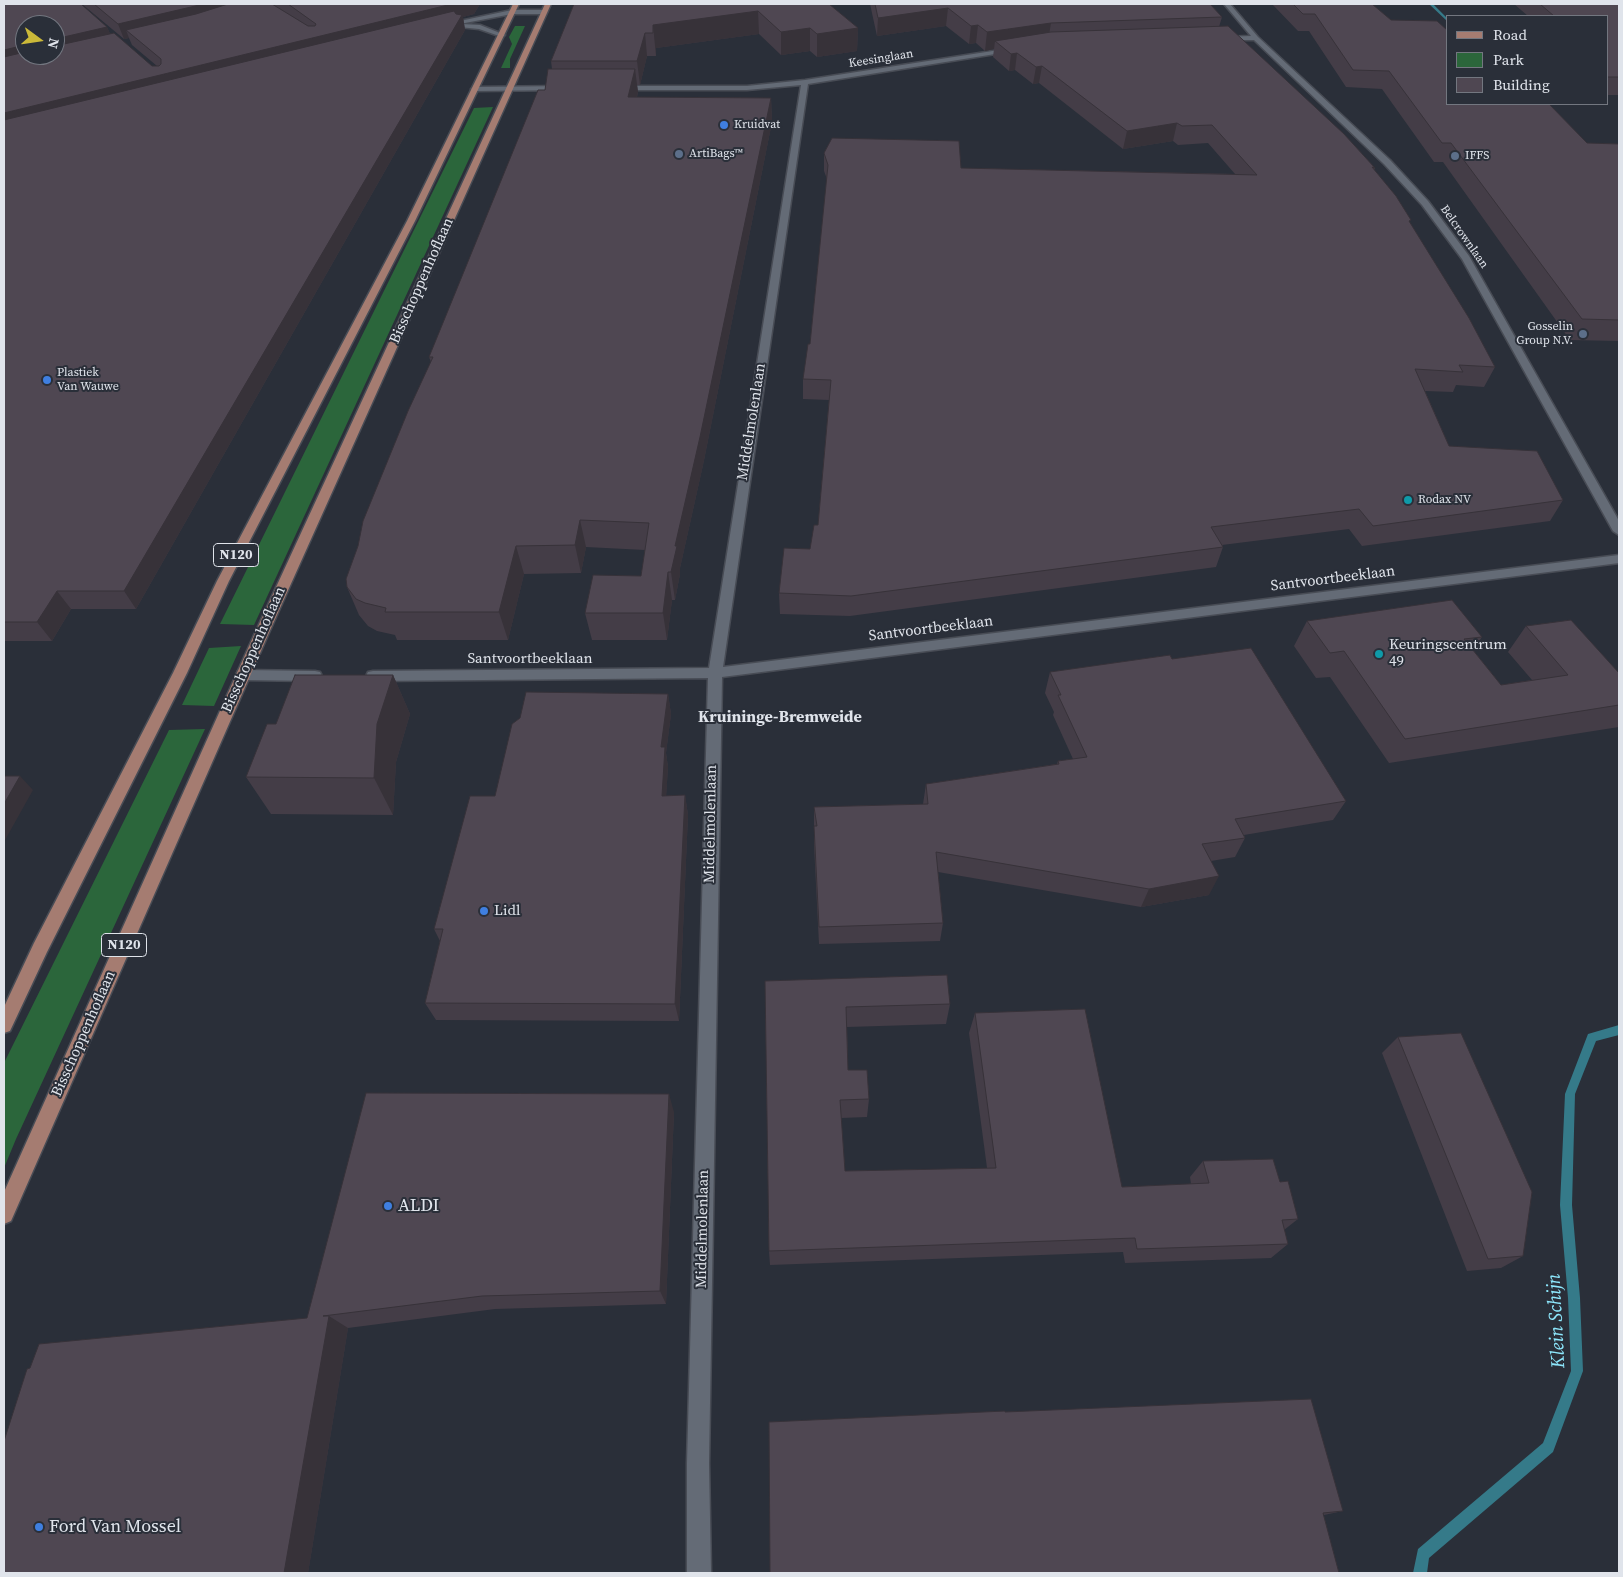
<!DOCTYPE html>
<meta charset="utf-8">
<style>
body{margin:0}
#map{position:relative;width:1623px;height:1577px;overflow:hidden;background:#2a2f39;font-family:"Source Serif 4",serif}
canvas{display:block}
.frame{position:absolute;inset:0;border:5px solid #e0e4eb;pointer-events:none}
.legend{position:absolute;left:1446px;top:15px;width:162px;height:90px;box-sizing:border-box;background:#2a2f39;border:1px solid #737780;margin:0;padding:6px 9px;list-style:none;font-size:15px;color:#e0e4eb}
.legend li{display:flex;align-items:center;gap:10px;height:25px}
.legend b{width:25px;border:1px solid #737780}
.north{position:absolute;left:15px;top:15px;width:50px;height:50px;box-sizing:border-box;background:#2a2f39;border:1px solid #737780;border-radius:50%;rotate:104deg;font-size:14px;font-weight:700;line-height:20px;text-align:center;color:#e0e4eb}
.north::after{content:'';display:block;margin:auto;width:18px;height:22px;background:#cbb939;clip-path:polygon(50% 0,100% 100%,50% 72%,0 100%)}
</style>
<div id="map">
<canvas width="1623" height="1577"></canvas>
<div class="frame"></div>
<ul class="legend">
<li><b style="height:6px;background:#a57c71"></b>Road</li>
<li><b style="height:14px;background:#2b663b"></b>Park</li>
<li><b style="height:14px;background:#4f4752"></b>Building</li>
</ul>
<div class="north">N</div>
</div>
<script>
const ctx = document.querySelector('canvas').getContext('2d');
ctx.lineJoin = 'round';
function fillPath(path, color) { ctx.fillStyle = color; ctx.fill(path, 'evenodd'); }
const toPath = rows => new Path2D(rows.map(r => 'M' + r).join(''));
function trace(path, color, width, dash) { ctx.strokeStyle = color; ctx.lineWidth = width; ctx.lineCap = dash ? 'butt' : 'round'; ctx.setLineDash(dash || []); ctx.stroke(path); }
function label(font, color, halo, rows, align = 'center') {
  ctx.font = font + ' "Source Serif 4",serif'; ctx.lineWidth = 4; ctx.setLineDash([]); ctx.textBaseline = 'middle'; ctx.strokeStyle = halo; ctx.fillStyle = color; for (const [text, x, y, turn = 0] of rows) {
    ctx.save(); ctx.translate(x, y); ctx.rotate((+turn || 0) * Math.PI / 180); ctx.textAlign = isNaN(turn) ? turn : align; if (halo) ctx.strokeText(text, 0, 0); ctx.fillText(text, 0, 0); ctx.restore();
  }
}
const green = toPath([
 [515,26,525,26,510,59,510,68,501,68,512,44,509,37],
 [493,107,254,625,220,624,474,108],
 [241,646,214,706,182,705,209,648],
 [205,729,16,1139,4,1168,4,1063,169,730]
]);
const stream = toPath([
 [1429,4,1433,4,1447,18,1447,21,1429,4],
 [1619,1025,1619,1035,1596,1041,1575,1094,1572,1205,1580,1298,1583,1371,1553,1452,1429,1558,1427,1573,1413,1573,1418,1549,1543,1443,1571,1371,1568,1298,1560,1205,1565,1094,1588,1034,1619,1025]
]);
const street = toPath([
 [1224,4,1230,4,1258,37,1390,160,1428,201,1469,256,1619,521,1619,535,1613,531,1462,259,1422,205,1384,164,1254,40,1218,40,1218,38,1220,37,1251,36,1224,4],
 [512,10,544,10,547,12,544,14,512,14,444,27,441,25,512,10],
 [461,24,480,25,505,35,502,37,479,29,459,27,459,25,461,24],
 [1012,48,1014,49,1014,51,808,84,723,667,1619,555,1619,563,722,677,709,1463,711,1573,687,1573,687,1463,708,678,373,681,368,680,366,676,368,672,373,671,709,668,801,85,747,90,618,90,614,88,615,86,747,86,805,80,1012,48],
 [565,86,569,88,568,90,475,91,471,89,475,87,565,86],
 [243,670,315,671,320,672,322,676,320,680,315,681,243,680,238,679,236,675,238,671,243,670]
]);
const primary = toPath([
 [513,4,519,4,415,221,229,581,187,673,47,952,10,1031,4,1033,4,1007,34,943,173,673,217,581,407,221,513,4],
 [545,4,551,4,268,635,11,1221,4,1224,4,1192,254,635,545,4]
]);
const wall = toPath([
 [4,4,107,27,110,34,152,66,157,66,132,45,129,38,124,39,82,4,480,4,474,14,463,17,465,30,136,609,71,609,52,641,4,641],
 [574,4,829,4,858,28,857,51,817,57,810,51,781,55,759,34,656,48,656,56,647,56,640,85,637,85,638,92,637,97,771,98,772,122,703,465,680,568,680,574,675,600,672,600,667,640,592,640,585,613,641,576,645,550,586,547,581,573,524,574,508,640,397,640,395,635,377,631,368,626,359,615,347,587,431,362,429,357,545,90,552,69,551,61],
 [870,4,1210,4,1222,17,1219,27,1375,168,1374,170,1410,223,1495,367,1484,387,1456,385,1453,392,1425,391,1449,446,1563,500,1550,521,1362,546,1349,529,1222,545,1223,547,1216,567,850,616,780,614,779,593,810,549,818,525,829,400,803,399,803,379,810,344,827,179,824,171,824,153,961,168,1235,174,1208,143,1178,145,1173,141,1123,149,1039,83,1033,84,1015,70,1009,71,993,57,994,49,985,51,976,43,969,44,946,26,877,36],
 [1272,4,1372,4,1447,104,1587,143,1619,144,1619,341,1570,340,1443,162,1434,162,1382,89,1346,87,1309,31,1298,31],
 [1514,4,1619,4,1619,95,1607,95,1607,16,1528,16],
 [1307,621,1482,637,1473,650,1501,685,1532,680,1508,652,1526,626,1619,673,1619,727,1389,763,1330,677,1316,678,1294,646],
 [1172,659,1346,801,1333,820,1244,835,1245,838,1235,857,1211,861,1209,895,1141,907,938,872,943,923,940,941,819,944,814,845,814,807,923,804,926,784,1057,764,1058,761,1073,759,1053,715,1054,712,1045,693,1050,672],
 [393,675,410,714,396,762,393,815,271,814,246,777,276,724],
 [668,694,671,714,666,753,668,767,666,796,685,795,688,815,679,1021,436,1020,425,1003,440,941,434,929,495,796],
 [765,981,950,1004,946,1024,847,1027,848,1070,869,1099,867,1117,841,1118,845,1171,987,1168,969,1033,975,1013,1122,1187,1191,1184,1190,1177,1203,1161,1280,1182,1298,1219,1284,1230,1288,1244,1271,1258,1125,1263,1123,1252,770,1265,769,1251],
 [1398,1037,1523,1256,1501,1268,1467,1271,1382,1053],
 [674,1112,666,1304,495,1309,348,1328,308,1573,4,1573,307,1318],
 [1005,1412,1343,1511,1324,1515]
]);
const shadedWall = toPath([
 [203,4,255,4,126,30,129,38,124,39,118,24],
 [452,4,480,4,474,14,463,17,465,30,136,609,124,591,4,132,4,113],
 [948,8,946,26,877,36,878,18],
 [758,11,759,34,656,48,656,56,653,25],
 [1051,23,1048,41,995,41,994,49,985,51,987,32],
 [978,25,976,43,969,44,971,26],
 [107,27,114,42,4,67,4,50,25,45,25,55,55,55,55,39],
 [810,28,810,51,781,55,781,32],
 [858,28,857,51,817,57,817,34],
 [645,33,647,56,640,85,637,61],
 [1017,53,1015,70,1009,71,1011,54],
 [1042,66,1039,83,1033,84,1036,67],
 [635,69,638,92,630,121,628,97],
 [771,98,772,122,703,465,680,568,680,574,675,600,671,572,675,546],
 [1177,123,1173,141,1123,149,1127,131],
 [580,520,586,547,581,573,575,545],
 [516,546,524,574,508,640,499,612],
 [668,572,672,600,667,640,663,613],
 [57,591,71,609,52,641,37,622],
 [393,675,410,714,396,762,393,815,374,778,377,724],
 [668,694,671,714,666,753,668,767,665,815,662,796,661,747],
 [20,776,33,790,4,842,4,804],
 [685,795,688,815,679,1021,675,1004],
 [1219,876,1209,895,1141,907,1149,889],
 [669,1094,674,1112,666,1304,660,1291],
 [329,1316,348,1328,308,1573,284,1573]
]);
const building = toPath([
 [4,4,81,4,107,27,55,39,55,25,25,25,25,45,4,50,4,4],
 [94,4,203,4,191,7,118,24,94,4],
 [228,4,272,4,308,26,315,26,316,24,288,4,452,4,4,113,4,57,25,52,25,55,55,55,55,46,114,33,152,66,159,66,161,64,161,59,126,30,196,14,228,4],
 [574,4,829,4,858,28,817,34,810,28,781,32,758,11,653,25,653,33,645,33,637,61,551,61,574,4],
 [875,4,1210,4,1222,17,1051,23,987,32,978,25,971,26,948,8,878,18,875,4],
 [1293,4,1372,4,1391,20,1437,21,1447,30,1447,104,1549,104,1587,143,1619,144,1619,320,1582,319,1451,143,1442,143,1389,71,1353,70,1315,14,1303,14,1293,4],
 [1540,4,1619,4,1619,77,1607,77,1607,16,1554,16,1540,4],
 [454,11,456,14,462,15,124,591,57,591,37,622,4,622,4,120,454,11],
 [1228,26,1344,134,1375,168,1372,167,1396,196,1411,220,1409,221,1469,318,1495,367,1459,365,1463,372,1415,369,1449,446,1537,451,1563,500,1373,526,1359,509,1211,527,1223,547,851,596,779,593,784,548,810,549,814,525,818,525,831,380,803,379,808,344,810,344,828,165,824,153,832,138,959,141,961,168,1257,175,1212,125,1182,126,1177,123,1127,131,1042,66,1036,67,1017,53,1011,54,995,41,1051,32,1228,26],
 [548,69,635,69,628,97,771,98,700,437,675,546,677,546,671,572,668,572,663,613,585,613,593,575,641,576,649,523,580,520,575,545,516,546,499,612,385,612,386,608,365,603,356,599,347,587,346,579,358,546,363,521,408,411,433,357,429,357,538,90,545,90,548,69],
 [1452,600,1482,637,1464,639,1501,685,1568,675,1526,626,1571,620,1619,673,1619,705,1405,739,1344,651,1330,653,1307,621,1452,600],
 [1251,648,1346,801,1235,819,1245,838,1202,844,1219,876,1149,889,936,852,943,923,819,927,814,826,817,826,814,807,928,804,926,784,1059,764,1058,761,1087,757,1058,695,1061,695,1050,672,1170,655,1172,659,1251,648],
 [295,675,393,675,377,724,374,778,246,777,267,724,276,724,295,675],
 [526,692,668,694,661,747,665,747,662,796,685,795,675,1004,425,1003,443,929,434,929,470,796,495,796,512,724,520,718,526,692],
 [4,776,20,776,4,804,4,776],
 [947,975,950,1004,846,1007,848,1070,867,1070,869,1099,840,1100,845,1171,996,1168,975,1013,1085,1009,1122,1187,1209,1183,1203,1161,1273,1159,1280,1182,1288,1181,1298,1219,1282,1220,1288,1244,1137,1249,1135,1238,769,1251,765,981,947,975],
 [1461,1033,1532,1192,1523,1256,1488,1259,1398,1037,1461,1033],
 [366,1093,669,1094,660,1291,482,1296,323,1316,329,1316,284,1573,4,1573,4,1441,27,1369,30,1368,39,1344,307,1318,366,1093],
 [1311,1399,1343,1511,1323,1513,1339,1573,770,1573,769,1422,1005,1411,1005,1412,1311,1399]
]);
const markers = [
 [724,125,5,"#3f7fe0"],
 [679,154,5,"#5c6f8a"],
 [1455,156,5,"#5c6f8a"],
 [1583,334,5,"#5c6f8a"],
 [47,380,5,"#3f7fe0"],
 [1408,500,5,"#0f9aa8"],
 [1379,654,5,"#0f9aa8"],
 [484,911,5,"#3f7fe0"],
 [388,1206,5,"#3f7fe0"],
 [39,1527,5,"#3f7fe0"]
];
const farStreetnames = [
 ["Keesinglaan",881,59,-9],
 ["Belcrownlaan",1464,237,55]
];
const farPoinames = [
 ["Kruidvat",734,125],
 ["ArtiBags™",689,154],
 ["IFFS",1465,156],
 ["Gosselin",1573,327,"right"],
 ["Group N.V.",1573,341,"right"],
 ["Plastiek",57,373],
 ["Van Wauwe",57,387],
 ["Rodax NV",1418,500]
];
const shields = [
 [236,555,45],
 [124,945,45]
];
const shieldNames = [
 ["N120",236,555],
 ["N120",124,945]
];
const streetNames = [
 ["Bisschoppenhoflaan",422,281,-66],
 ["Middelmolenlaan",752,422,-81],
 ["Santvoortbeeklaan",1333,579,-7],
 ["Santvoortbeeklaan",931,629,-7],
 ["Bisschoppenhoflaan",254,650,-66],
 ["Santvoortbeeklaan",530,659],
 ["Middelmolenlaan",711,824,-89],
 ["Bisschoppenhoflaan",84,1034,-66],
 ["Middelmolenlaan",703,1229,-89]
];
const poiNames = [
 ["Keuringscentrum",1389,645],
 ["49",1389,662],
 ["Lidl",494,911]
];
const neighbourhoodNames = [
 ["Kruininge-Bremweide",780,718]
];
const nearPoinames = [
 ["ALDI",398,1206],
 ["Ford Van Mossel",49,1527]
];
const nearWaternames = [
 ["Klein Schijn",1557,1321,-93]
];
fillPath(green, '#2b663b');
fillPath(stream, '#357a89');
trace(street, '#484c55', 3);
trace(primary, '#484c55', 3);
fillPath(street, '#646b76');
fillPath(primary, '#a57c71');
fillPath(wall, '#443d47');
fillPath(shadedWall, '#373239');
fillPath(building, '#4f4752');
trace(building, '#373239', 1);
for (const [x, y, r, color] of markers) { const dot = new Path2D(); dot.arc(x, y, r, 0, 2 * Math.PI); ctx.fillStyle = color; ctx.fill(dot); trace(dot, '#2a2f39', 2); }
label('12px', '#e0e4eb', '#2a2f39', farStreetnames);
label('12px', '#e0e4eb', '#2a2f39', farPoinames, 'left');
for (const [x, y, w] of shields) { const box = new Path2D(); box.roundRect(x - w / 2, y - 11.5, w, 23, 4); ctx.fillStyle = '#2a2f39'; ctx.fill(box); trace(box, '#e0e4eb', 1); }
label('bold 14px', '#e0e4eb', null, shieldNames);
label('15px', '#e0e4eb', '#2a2f39', streetNames);
label('15px', '#e0e4eb', '#2a2f39', poiNames, 'left');
label('bold 16px', '#e0e4eb', '#2a2f39', neighbourhoodNames);
label('18px', '#e0e4eb', '#2a2f39', nearPoinames, 'left');
label('italic 19px', '#8de7fc', '#2a2f39', nearWaternames);
</script>
